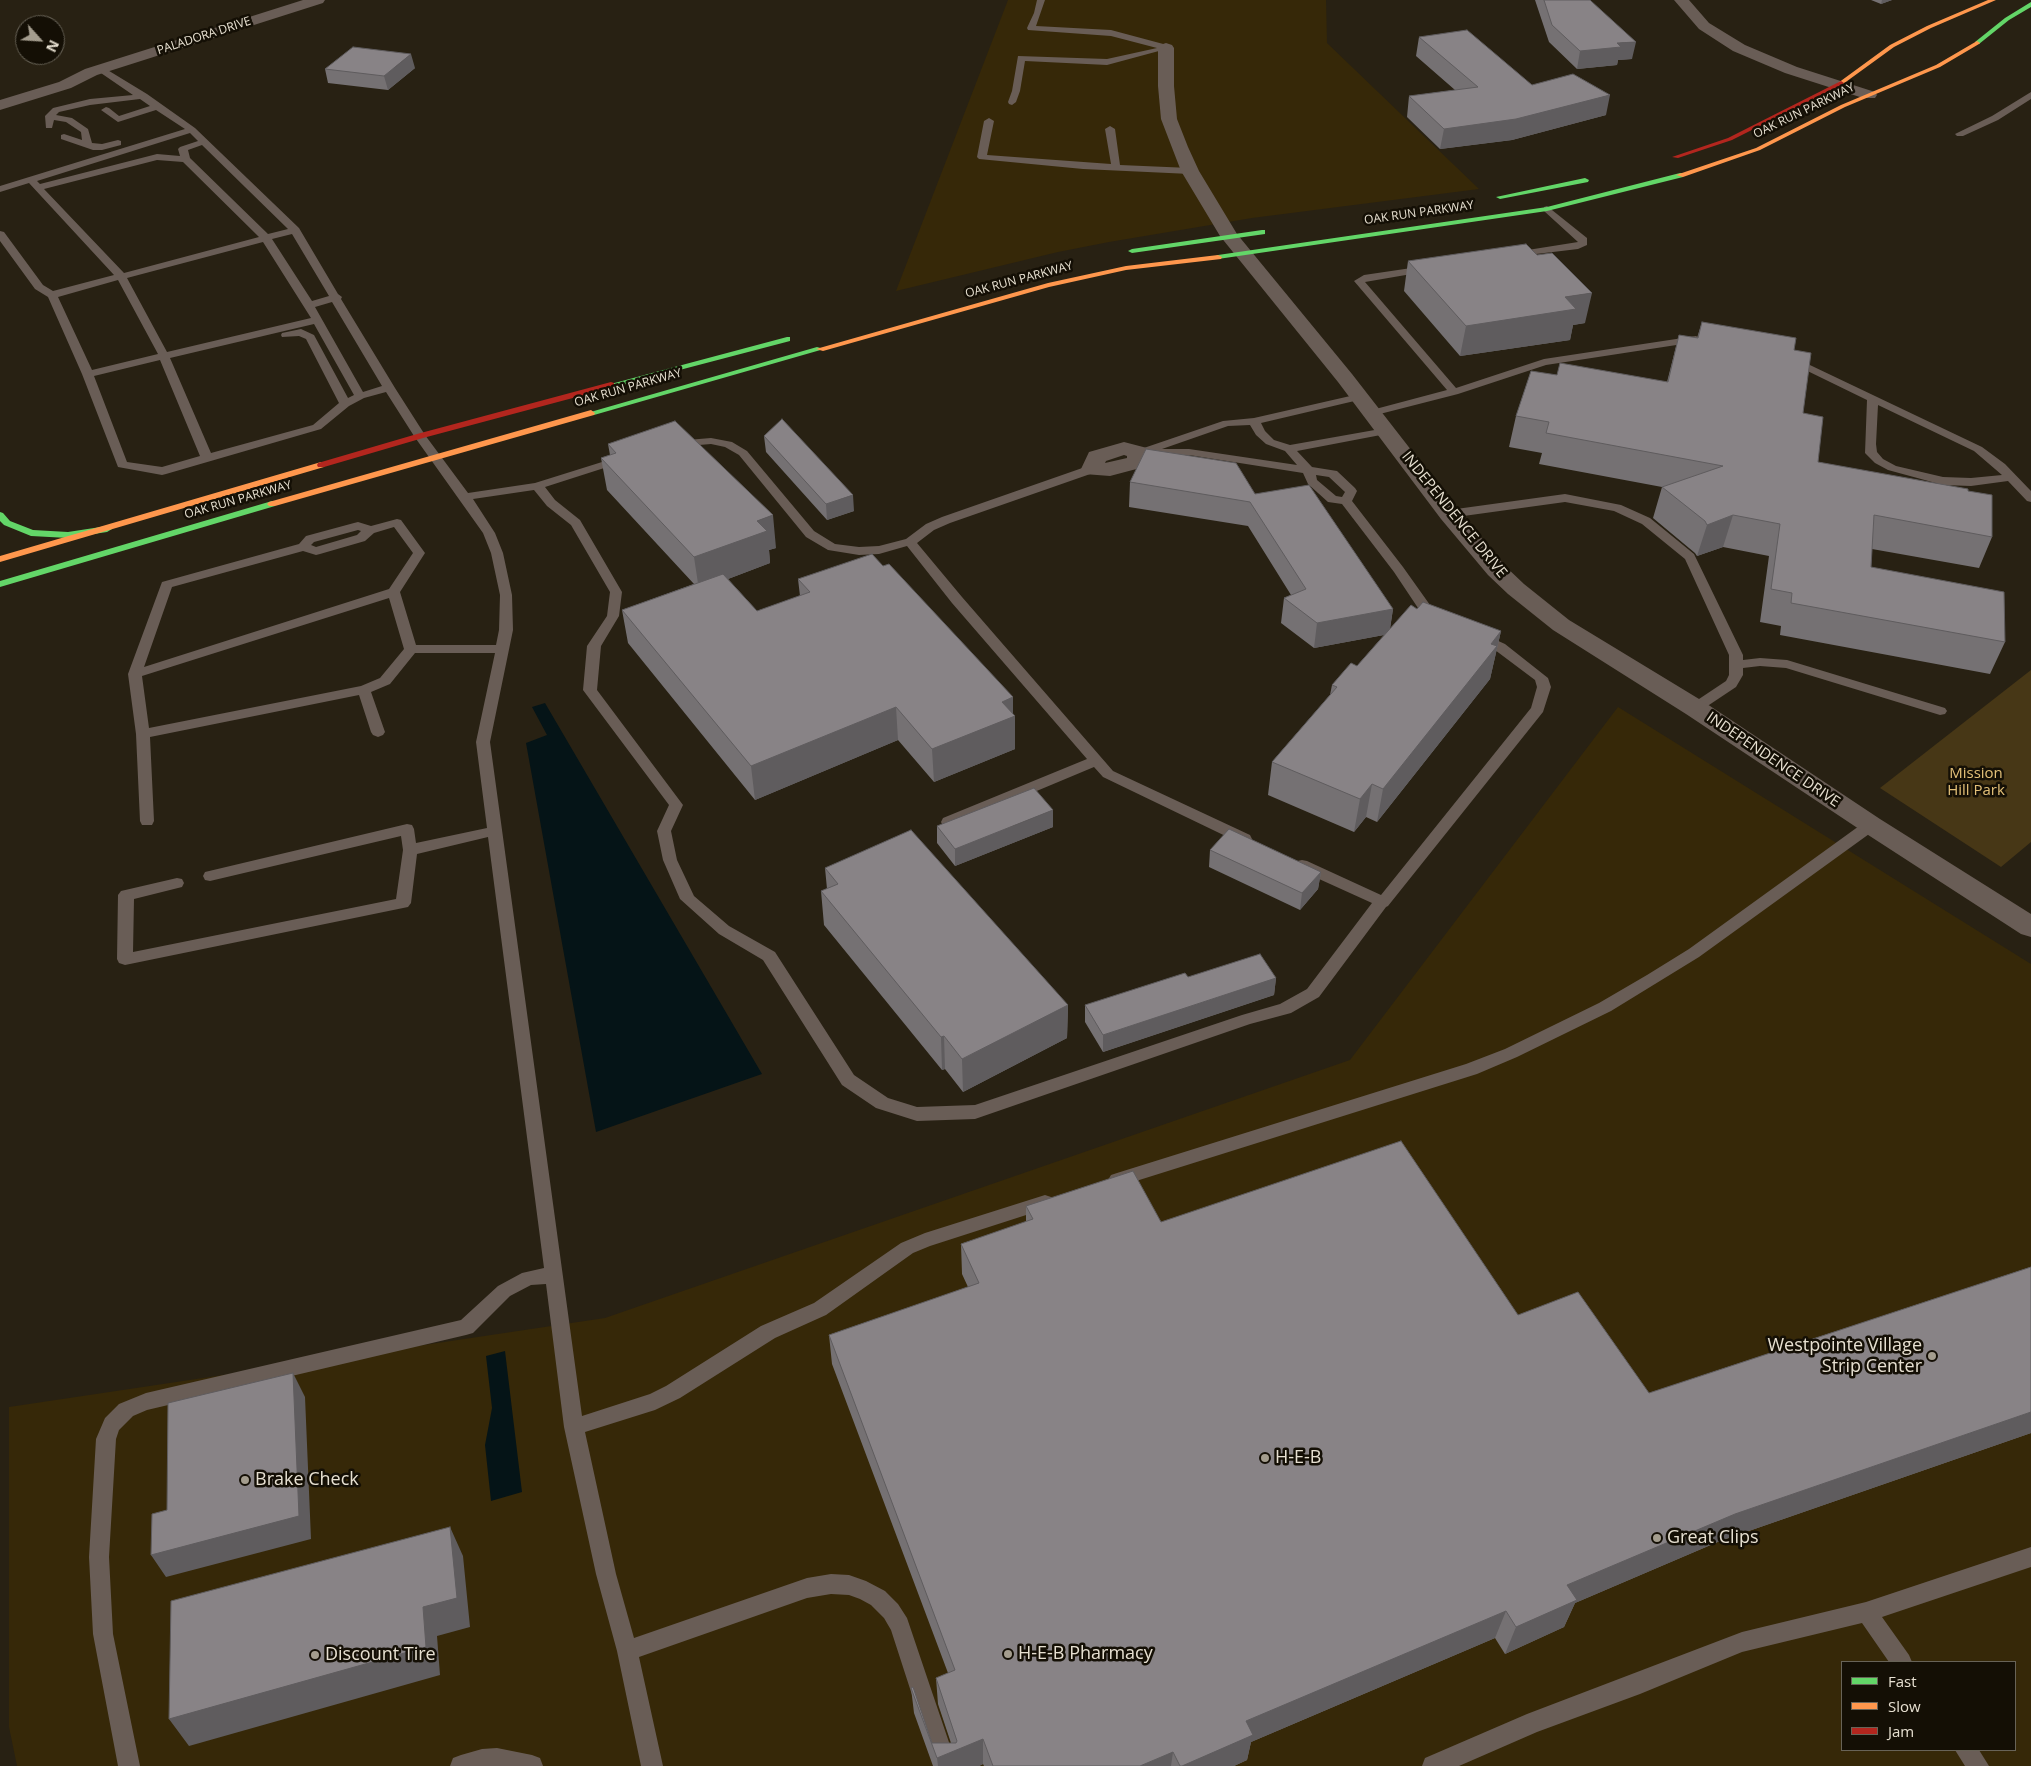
<!DOCTYPE html>
<style>
body{margin:0}
#map{position:relative;width:2031px;height:1766px;overflow:hidden;background:#282113;font-family:"Open Sans",sans-serif}
canvas{display:block}
.legend{position:absolute;left:1841px;top:1661px;width:175px;height:90px;box-sizing:border-box;background:#140f05;border:1px solid #686357;margin:0;padding:6px 9px;list-style:none;font-size:15px;color:#e7e0d1}
.legend li{display:flex;align-items:center;gap:10px;height:25px}
.legend b{width:25px;border:1px solid #686357}
.north{position:absolute;left:15px;top:15px;width:50px;height:50px;box-sizing:border-box;background:#140f05;border:1px solid #686357;border-radius:50%;rotate:116deg;font-size:14px;font-weight:700;line-height:20px;text-align:center;color:#e7e0d1}
.north::after{content:'';display:block;margin:auto;width:18px;height:22px;background:#a49d8e;clip-path:polygon(50% 0,100% 100%,50% 72%,0 100%)}
</style>
<div id="map">
<canvas width="2031" height="1766"></canvas>
<ul class="legend">
<li><b style="height:6px;background:#63d668"></b>Fast</li>
<li><b style="height:6px;background:#ff974d"></b>Slow</li>
<li><b style="height:6px;background:#b3261e"></b>Jam</li>
</ul>
<div class="north">N</div>
</div>
<script>
const ctx = document.querySelector('canvas').getContext('2d');
ctx.lineJoin = 'round';
function fillPath(path, color) { ctx.fillStyle = color; ctx.fill(path, 'evenodd'); }
const toPath = rows => new Path2D(rows.map(r => 'M' + r).join(''));
function trace(path, color, width, dash) { ctx.strokeStyle = color; ctx.lineWidth = width; ctx.lineCap = dash ? 'butt' : 'round'; ctx.setLineDash(dash || []); ctx.stroke(path); }
function label(font, color, halo, rows, align = 'center') {
  ctx.font = font + ' "Open Sans",sans-serif'; ctx.lineWidth = 5; ctx.setLineDash([]); ctx.textBaseline = 'middle'; ctx.strokeStyle = halo; ctx.fillStyle = color; for (const [text, x, y, turn = 0] of rows) {
    ctx.save(); ctx.translate(x, y); ctx.rotate((+turn || 0) * Math.PI / 180); ctx.textAlign = isNaN(turn) ? turn : align; if (halo) ctx.strokeText(text, 0, 0); ctx.fillText(text, 0, 0); ctx.restore();
  }
}
const built = toPath([
 [1008,0,1326,0,1327,43,1479,189,1252,218,1109,242,1058,252,896,291],
 [1618,707,2031,964,2031,1766,17,1766,9,1727,9,1407,605,1318,1350,1060],
 [1842,1662,2015,1662,2015,1750,1842,1750]
]);
const green = toPath([
 [2031,670,2031,842,2001,867,1880,788]
]);
const water = toPath([
 [545,703,762,1074,596,1132,526,743,547,735,532,707],
 [505,1351,522,1492,491,1501,485,1445,492,1408,486,1356]
]);
const lane = toPath([
 [1037,0,1045,0,1036,26,1111,30,1167,45,1170,48,1107,65,1025,61,1020,91,1016,102,1012,105,1009,104,1008,102,1012,91,1018,56,1107,59,1157,48,1111,36,1028,30,1027,28,1034,13,1037,0],
 [101,66,147,94,195,128,299,228,338,294,342,297,341,299,395,388,425,435,468,493,535,483,618,457,626,457,628,459,626,461,545,487,555,500,580,520,622,592,619,616,601,646,597,690,683,805,671,831,677,860,694,896,729,926,775,952,854,1075,888,1098,917,1107,975,1105,1242,1015,1280,1004,1307,989,1372,903,1297,869,1295,865,1297,861,1302,860,1307,861,1381,895,1531,708,1537,687,1535,680,1495,650,1475,641,1473,638,1475,635,1485,635,1505,644,1548,678,1551,687,1543,712,1388,906,1386,907,1319,997,1291,1013,1250,1024,975,1119,917,1121,876,1108,842,1085,763,960,719,934,680,899,663,860,657,831,669,805,583,690,587,646,607,616,610,592,571,525,547,506,534,490,473,499,495,533,503,553,512,595,513,630,490,742,582,1416,650,1394,666,1386,761,1326,814,1303,901,1243,925,1233,1045,1195,1051,1197,1054,1202,1051,1207,930,1246,913,1253,826,1315,775,1338,680,1398,655,1410,585,1432,616,1574,634,1638,807,1578,831,1574,849,1575,866,1581,885,1591,898,1604,907,1618,957,1766,935,1766,891,1630,884,1618,871,1605,860,1599,849,1595,831,1594,807,1598,639,1657,663,1766,641,1766,617,1651,596,1574,564,1427,546,1284,531,1285,510,1296,473,1333,466,1335,147,1410,133,1416,119,1430,116,1439,109,1557,113,1634,140,1766,118,1766,93,1634,89,1557,96,1439,105,1418,119,1404,146,1393,461,1320,498,1286,522,1273,544,1268,488,837,417,854,411,903,408,907,125,965,119,963,117,959,118,895,121,891,177,878,182,879,184,883,182,887,134,899,133,952,396,899,403,850,401,836,210,881,205,880,203,876,205,872,407,824,412,825,414,829,416,843,487,828,476,742,495,653,415,653,390,684,371,692,385,732,383,735,378,737,373,735,371,732,359,695,150,737,154,821,152,825,142,825,140,821,136,734,128,674,162,582,299,544,306,536,354,523,358,522,371,526,397,519,401,520,425,553,400,592,416,645,496,645,499,630,500,595,491,553,483,533,414,436,386,392,364,398,349,406,321,429,166,474,162,475,118,467,82,374,48,297,35,289,0,241,0,231,4,232,43,285,53,291,114,275,29,183,0,192,0,186,185,129,156,110,118,122,101,110,106,107,109,108,119,116,150,106,140,99,90,105,59,112,56,115,72,118,88,129,92,143,102,144,118,140,121,141,121,145,102,150,93,150,61,139,61,135,64,134,82,140,81,132,66,122,54,120,52,128,46,128,45,116,53,108,90,99,133,95,98,71,97,69,101,66],
 [190,133,198,141,180,147,178,149,180,156,157,154,40,184,37,181,190,133],
 [202,145,288,229,268,234,190,158,188,150,202,145],
 [157,160,183,162,259,237,124,273,44,189,157,160],
 [292,234,329,296,312,301,272,239,292,234],
 [263,242,311,318,167,352,127,278,263,242],
 [118,280,158,354,92,370,58,297,118,280],
 [332,302,382,386,363,392,315,307,332,302],
 [314,324,354,395,348,398,314,335,301,329,282,333,281,335,282,337,299,336,306,339,339,403,313,425,211,453,170,358,314,324],
 [160,360,200,456,162,467,127,462,94,376,160,360],
 [394,527,413,553,389,589,144,667,172,587,303,551,316,555,320,554,365,541,374,533,394,527],
 [358,530,361,531,357,535,316,547,311,545,314,542,358,530],
 [389,598,404,649,380,678,361,686,149,728,142,676,389,598],
 [2031,92,2031,99,1998,120,1963,136,1957,136,1955,134,1992,116,2031,92],
 [989,118,994,121,987,155,1111,164,1105,129,1110,126,1115,129,1120,165,1190,168,1195,171,1190,174,1083,169,979,159,977,157,984,121,989,118],
 [1547,206,1587,238,1587,245,1578,249,1511,257,1510,255,1515,252,1578,242,1544,211,1544,207,1547,206],
 [1425,266,1430,269,1429,271,1365,282,1456,388,1544,359,1696,336,1701,339,1696,342,1546,365,1458,394,1372,416,1368,415,1366,413,1368,411,1447,390,1354,281,1364,275,1425,266],
 [1791,356,1982,447,2005,464,2031,491,2031,502,2027,501,2008,481,1971,486,1943,485,1888,470,1875,463,1865,453,1867,400,1787,361,1786,359,1787,357,1791,356],
 [1878,405,1974,451,2002,475,1971,478,1943,477,1896,466,1883,459,1877,452,1876,444,1878,405],
 [1359,394,1363,395,1365,397,1363,399,1261,423,1265,431,1274,440,1290,445,1386,428,1390,429,1392,431,1386,434,1297,451,1312,467,1337,471,1355,488,1357,491,1352,501,1403,567,1430,605,1442,614,1443,617,1442,620,1432,620,1420,611,1394,572,1342,504,1328,502,1308,484,1303,473,1189,455,1139,457,1133,453,1135,451,1223,421,1254,418,1359,394],
 [1250,425,1256,435,1266,444,1285,451,1297,465,1189,449,1162,449,1228,426,1250,425],
 [1316,475,1329,477,1345,492,1342,497,1336,496,1317,480,1316,475],
 [711,438,732,442,747,451,814,531,835,544,859,547,879,546,906,539,926,524,942,517,1088,466,1096,466,1098,469,1096,472,950,523,934,530,917,543,962,597,1113,771,1250,835,1252,839,1250,843,1240,843,1103,777,1094,767,953,826,943,826,941,822,943,818,1087,759,952,603,907,546,879,554,859,555,828,550,806,537,739,455,725,447,711,444,675,447,669,444,675,441,711,438],
 [1565,494,1621,505,1650,518,1694,554,1743,655,1743,660,1760,658,1787,660,1945,708,1947,711,1945,714,1940,715,1786,668,1760,666,1743,668,1743,675,1736,687,1700,711,1690,711,1688,708,1690,705,1726,681,1729,675,1729,655,1685,559,1642,524,1614,511,1565,502,1449,518,1443,514,1449,510,1565,494],
 [1871,820,1876,821,1878,825,1876,829,1699,957,1611,1011,1517,1057,1477,1074,1117,1187,1111,1185,1108,1180,1111,1175,1117,1173,1466,1064,1505,1049,1599,1003,1647,975,1689,949,1866,821,1871,820],
 [2031,1547,2031,1567,1882,1617,1909,1655,1912,1662,1889,1662,1862,1623,1742,1652,1640,1694,1537,1732,1459,1766,1422,1766,1425,1758,1527,1714,1742,1632,1866,1602,2031,1547],
 [497,1748,532,1755,540,1758,543,1766,450,1766,453,1758,461,1755,482,1749,497,1748],
 [1955,1750,1979,1750,1989,1766,1965,1766,1955,1750]
]);
const street = toPath([
 [303,0,325,0,323,3,97,75,71,88,0,110,0,100,59,82,85,69,303,0],
 [1674,0,1689,0,1709,23,1745,45,1797,67,1875,92,1877,95,1875,98,1863,98,1785,73,1733,51,1699,29,1674,0],
 [1166,43,1172,45,1174,48,1174,86,1177,119,1188,147,1199,171,1237,234,1352,374,1457,509,1504,565,1524,584,1569,620,1704,702,1880,819,2031,914,2031,937,2021,934,1862,831,1686,714,1553,630,1508,594,1488,575,1441,519,1338,382,1220,236,1181,171,1161,119,1158,86,1158,48,1160,45,1166,43],
 [1124,442,1147,448,1150,453,1144,467,1110,476,1084,474,1081,469,1089,452,1124,442],
 [1124,455,1127,456,1127,458,1105,463,1106,461,1124,455]
]);
const fast = toPath([
 [2031,2,2031,7,2009,20,1979,44,1975,44,1975,42,2005,18,2031,2],
 [1680,173,1683,173,1683,177,1547,211,1218,259,1214,257,1218,255,1547,207,1680,173],
 [1585,178,1589,180,1588,182,1500,199,1496,197,1585,178],
 [1262,230,1265,230,1265,234,1132,253,1128,251,1132,249,1262,230],
 [787,337,790,337,790,341,611,388,607,385,787,337],
 [817,347,824,349,594,415,588,415,587,413,817,347],
 [272,501,275,502,275,506,0,587,0,581,272,501],
 [0,512,3,513,10,521,33,530,68,532,107,526,112,529,107,532,68,538,31,536,4,525,0,521,0,512]
]);
const slow = toPath([
 [1988,0,1996,0,1931,28,1894,47,1843,84,1838,83,1890,45,1927,26,1988,0],
 [1977,41,1980,43,1979,44,1940,67,1845,107,1760,150,1683,177,1676,175,1756,148,1841,105,1936,65,1977,41],
 [1218,255,1222,257,1221,259,1126,270,1049,287,823,351,816,349,1048,283,1126,266,1218,255],
 [591,410,595,413,594,415,275,506,269,506,267,504,269,502,591,410],
 [321,462,325,465,324,467,0,562,0,556,321,462]
]);
const jam = toPath([
 [1841,81,1844,83,1843,84,1732,140,1678,158,1672,157,1728,138,1841,81],
 [611,382,614,383,614,387,423,438,324,467,318,467,317,465,318,463,417,434,611,382]
]);
const wall = toPath([
 [1535,0,1590,0,1632,59,1618,60,1617,65,1577,69,1549,42],
 [1871,0,1892,0,1881,4],
 [1419,37,1532,85,1606,115,1512,140,1440,149,1407,117,1409,96,1455,90,1416,56],
 [415,68,388,90,328,83,325,69],
 [1408,261,1585,323,1573,325,1570,340,1460,356,1404,291],
 [1702,322,1794,350,1803,413,1818,462,1968,491,1992,537,1979,568,1872,549,1871,567,2005,642,1990,674,1780,635,1781,626,1760,622,1769,556,1723,547,1697,556,1695,553,1653,518,1662,487,1539,464,1542,453,1509,447,1516,416,1557,375,1667,382,1679,335,1697,338],
 [764,436,854,511,827,520,766,452],
 [608,444,776,548,769,550,770,563,728,579,757,611,800,596,798,579,1013,697,1013,714,1015,749,934,782,898,740,755,800,628,643,622,610,694,584,607,490,601,458,610,455],
 [1130,482,1255,494,1393,609,1390,629,1417,609,1501,631,1490,679,1377,822,1366,817,1354,832,1268,795,1272,762,1330,695,1332,685,1357,666,1384,635,1314,648,1281,623,1284,598,1291,595,1248,526,1129,507],
 [937,826,1053,827,955,866,937,843],
 [1210,850,1321,872,1318,889,1300,910,1209,867],
 [825,868,1068,1005,1067,1038,963,1092,945,1069,942,1070,824,925,821,891,827,889],
 [1188,977,1276,978,1274,995,1103,1052,1085,1022,1085,1005],
 [1026,1206,1161,1222,1518,1315,1649,1393,2031,1267,2031,1433,1720,1541,1575,1603,1564,1627,1505,1654,1495,1638,1251,1742,1247,1760,1234,1766,984,1766,983,1764,979,1766,933,1766,914,1713,911,1688,932,1743,951,1743,938,1704,936,1678,948,1673,832,1364,829,1335,968,1287,962,1274,961,1244,1026,1222]
]);
const shadedWall = toPath([
 [1882,0,1892,0,1881,4],
 [1636,42,1632,59,1618,60,1617,65,1577,69,1580,51,1617,43],
 [411,54,415,68,388,90,384,76],
 [1610,95,1606,115,1512,140,1440,149,1444,129],
 [1592,293,1585,323,1573,325,1570,340,1460,356,1466,326,1565,297],
 [853,495,854,511,827,520,826,504],
 [773,515,776,548,769,550,770,563,699,590,694,557,757,521],
 [1733,515,1723,547,1697,556,1707,525],
 [1393,609,1389,634,1314,648,1317,623],
 [1501,631,1490,679,1377,822,1383,789,1491,644],
 [1013,697,1013,717,1015,716,1015,749,934,782,932,749,1002,702],
 [896,707,898,740,755,800,751,766],
 [1372,784,1366,817,1354,832,1360,799],
 [1053,810,1053,827,955,866,955,849],
 [1321,872,1318,889,1300,910,1302,893],
 [1276,978,1274,995,1103,1052,1103,1035],
 [1068,1005,1067,1038,963,1092,962,1059],
 [944,1036,945,1069,942,1070,941,1037],
 [293,1373,305,1397,311,1539,166,1577,151,1555],
 [2031,1412,2031,1433,1720,1541,1575,1603,1564,1627,1505,1654,1516,1627,1567,1585,1735,1514],
 [450,1527,463,1556,470,1627,437,1636,440,1675,189,1746,169,1719],
 [1506,1611,1495,1638,1251,1742,1247,1760,1234,1766,1182,1766,1246,1721],
 [983,1739,983,1764,979,1766,938,1766,937,1758],
 [1173,1752,1171,1766,1140,1766]
]);
const building = toPath([
 [1544,0,1590,0,1591,1,1636,42,1617,43,1621,47,1580,51,1552,25,1544,0],
 [1467,30,1532,85,1573,74,1610,95,1516,119,1444,129,1409,96,1478,87,1419,37,1467,30],
 [353,47,411,54,384,76,325,69,353,47],
 [1526,244,1537,255,1552,253,1592,293,1565,297,1576,309,1466,326,1408,261,1526,244],
 [1702,322,1796,338,1794,350,1811,353,1803,413,1823,417,1818,462,1968,489,1968,491,1992,495,1992,537,1874,515,1871,567,2004,592,2005,642,1791,603,1792,593,1771,589,1780,524,1733,515,1707,525,1705,521,1662,487,1723,466,1546,433,1549,422,1516,416,1531,371,1557,375,1560,363,1668,382,1679,335,1698,338,1702,322],
 [782,419,853,495,826,504,764,436,782,419],
 [675,421,773,515,757,521,767,531,694,557,601,458,616,453,608,444,675,421],
 [1146,449,1236,463,1255,494,1309,485,1393,609,1317,623,1284,598,1306,589,1250,502,1130,482,1146,449],
 [872,554,883,566,889,564,1013,697,1002,702,1015,716,932,749,896,707,751,766,622,610,723,574,757,611,810,592,798,579,872,554],
 [1423,602,1501,631,1491,644,1497,646,1383,789,1372,784,1360,799,1272,762,1337,687,1332,685,1351,663,1357,666,1411,605,1417,609,1423,602],
 [1034,788,1053,810,955,849,937,826,1034,788],
 [1229,829,1321,872,1302,893,1210,850,1229,829],
 [911,830,1068,1005,962,1059,944,1036,941,1037,821,891,838,884,825,868,911,830],
 [1260,954,1276,978,1103,1035,1085,1005,1185,973,1188,977,1260,954],
 [1401,1141,1518,1315,1578,1292,1649,1393,2031,1267,2031,1412,1735,1514,1567,1585,1577,1600,1516,1627,1506,1611,1246,1721,1253,1735,1182,1766,1180,1766,1173,1752,1140,1766,993,1766,983,1739,937,1758,911,1688,913,1687,932,1743,956,1743,957,1741,936,1678,955,1670,829,1335,979,1283,961,1244,1033,1219,1026,1206,1133,1171,1161,1222,1401,1141],
 [293,1373,299,1516,151,1555,152,1514,167,1510,168,1403,293,1373],
 [450,1527,457,1598,423,1607,426,1647,169,1719,171,1601,450,1527]
]);
const markers = [
 [1932,1356,5,"#a49d8e"],
 [1265,1458,5,"#a49d8e"],
 [245,1480,5,"#a49d8e"],
 [1657,1538,5,"#a49d8e"],
 [1008,1654,5,"#a49d8e"],
 [315,1655,5,"#a49d8e"]
];
const farStreetnames = [
 ["PALADORA DRIVE",204,36,-18],
 ["OAK RUN PARKWAY",1804,111,-26],
 ["OAK RUN PARKWAY",1419,213,-8],
 ["OAK RUN PARKWAY",1019,280,-15],
 ["OAK RUN PARKWAY",628,388,-16],
 ["OAK RUN PARKWAY",238,500,-16]
];
const streetNames = [
 ["INDEPENDENCE DRIVE",1454,515,51],
 ["INDEPENDENCE DRIVE",1773,760,34]
];
const parkNames = [
 ["Mission",1976,774],
 ["Hill Park",1976,791]
];
const nearPoinames = [
 ["Westpointe Village",1922,1346,"right"],
 ["Strip Center",1922,1367,"right"],
 ["H-E-B",1275,1458],
 ["Brake Check",255,1480],
 ["Great Clips",1667,1538],
 ["H-E-B Pharmacy",1018,1654],
 ["Discount Tire",325,1655]
];
fillPath(built, '#362808');
fillPath(green, '#473716');
fillPath(water, '#051417');
fillPath(lane, '#695d56');
fillPath(street, '#695d56');
fillPath(fast, '#63d668');
fillPath(slow, '#ff974d');
fillPath(jam, '#b3261e');
fillPath(wall, '#757173');
fillPath(shadedWall, '#5f5c5e');
fillPath(building, '#888386');
trace(building, '#5f5c5e', 1);
for (const [x, y, r, color] of markers) { const dot = new Path2D(); dot.arc(x, y, r, 0, 2 * Math.PI); ctx.fillStyle = color; ctx.fill(dot); trace(dot, '#140f05', 2); }
label('12px', '#e7e0d1', '#140f05', farStreetnames);
label('15px', '#e7e0d1', '#140f05', streetNames);
label('15px', '#e3c078', '#140f05', parkNames);
label('18px', '#e7e0d1', '#140f05', nearPoinames, 'left');
</script>
